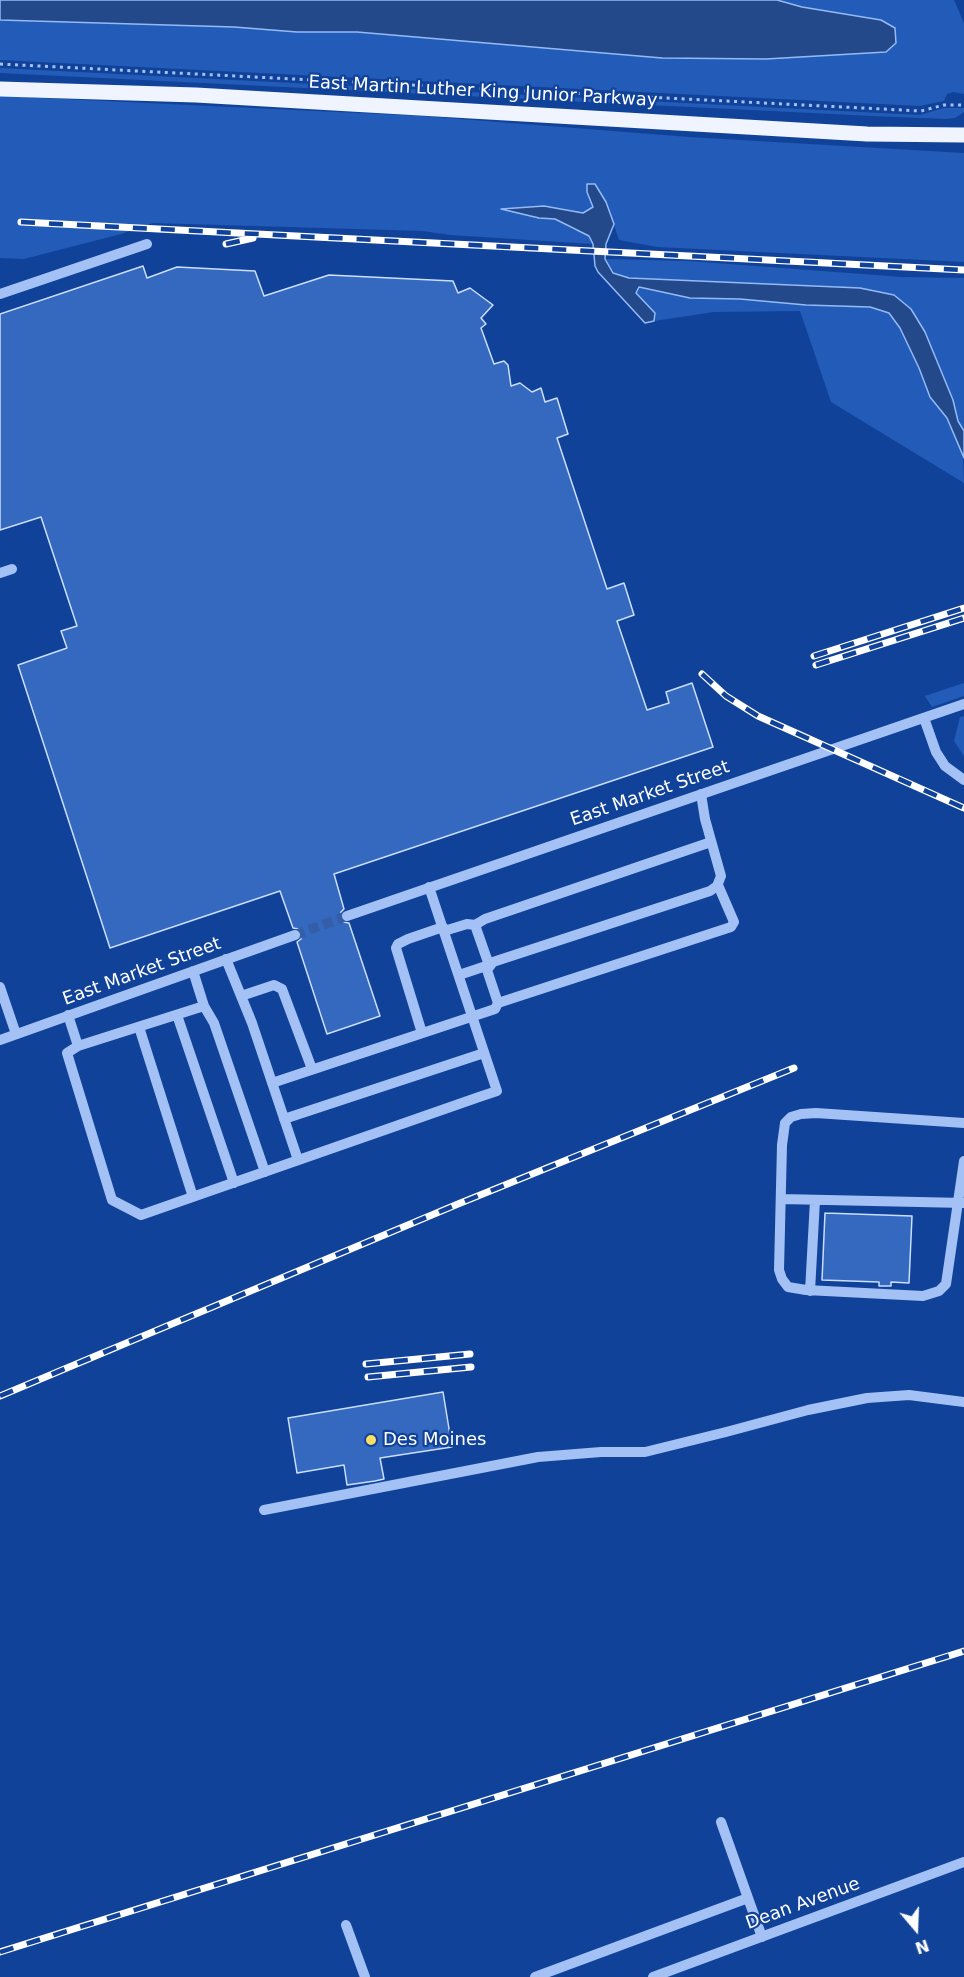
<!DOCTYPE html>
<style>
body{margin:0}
#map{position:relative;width:964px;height:1977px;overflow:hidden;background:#114299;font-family:"DejaVu Sans",sans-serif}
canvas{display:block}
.north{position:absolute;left:886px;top:1899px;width:60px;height:60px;-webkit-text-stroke:4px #114299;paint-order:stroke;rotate:161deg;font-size:16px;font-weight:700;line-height:24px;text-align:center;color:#fff}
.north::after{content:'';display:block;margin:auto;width:21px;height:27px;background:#fff;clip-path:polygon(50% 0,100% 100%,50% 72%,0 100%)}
</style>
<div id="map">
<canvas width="964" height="1977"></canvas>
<div class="north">N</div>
</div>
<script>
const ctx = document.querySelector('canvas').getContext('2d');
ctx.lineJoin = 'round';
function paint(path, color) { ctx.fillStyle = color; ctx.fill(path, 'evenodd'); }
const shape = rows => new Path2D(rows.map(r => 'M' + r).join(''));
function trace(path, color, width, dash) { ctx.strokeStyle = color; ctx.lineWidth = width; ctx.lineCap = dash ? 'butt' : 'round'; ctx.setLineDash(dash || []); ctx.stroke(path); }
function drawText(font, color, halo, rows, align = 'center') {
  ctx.font = font + ' "DejaVu Sans",sans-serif'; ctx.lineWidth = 4.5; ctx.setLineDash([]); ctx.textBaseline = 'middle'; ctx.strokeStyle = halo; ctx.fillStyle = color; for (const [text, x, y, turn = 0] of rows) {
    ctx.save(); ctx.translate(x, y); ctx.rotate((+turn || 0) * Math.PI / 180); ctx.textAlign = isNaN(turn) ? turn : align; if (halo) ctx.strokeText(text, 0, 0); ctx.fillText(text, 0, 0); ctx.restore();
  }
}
paint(shape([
 [777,0,954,0,964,23,964,94,953,92,947,94,944,101,920,106,0,60,0,20,234,27,297,32,357,32,662,58,766,59,802,7],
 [0,68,920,115,944,108,964,108,964,112,955,118,946,119,872,116,0,73],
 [0,96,422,116,689,137,964,153,964,262,657,247,619,240,606,202,595,185,588,184,587,192,593,207,583,213,564,209,539,218,555,219,574,230,580,231,589,236,593,244,450,235,423,231,153,223,121,234,24,259,0,258],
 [605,259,689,261,902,277,964,278,964,431,958,421,953,400,925,332,911,309,894,295,822,286,629,278,613,273],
 [639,287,690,298,740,299,806,305,870,307,889,313,900,328,919,368,930,397,947,418,963,453,964,483,831,402,800,311,714,312,654,321,655,313,636,293],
 [964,683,964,696,932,707,925,696],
 [964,716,964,756,954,741,960,717]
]), '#235bb8');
const water = shape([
 [0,0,777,0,802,7,881,20,895,28,896,43,886,52,766,59,662,58,357,32,297,32,234,27,0,20,0,0],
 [587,184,595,184,606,202,614,224,606,244,605,259,613,273,629,278,860,288,894,295,911,309,925,332,953,400,958,421,964,431,964,458,947,418,930,397,919,368,900,328,889,313,870,307,806,305,740,299,690,298,639,287,636,293,655,313,654,321,645,323,598,272,595,266,593,244,589,236,555,219,539,218,501,209,544,206,583,213,593,207,587,192,587,184]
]);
paint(water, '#24498a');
trace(water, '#94bbf7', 1.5);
const building = shape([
 [143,266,147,278,177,267,255,271,264,296,329,275,453,281,458,293,470,288,493,305,481,318,486,324,481,328,494,364,504,361,508,365,511,386,520,383,532,392,541,388,545,402,557,398,568,434,557,438,607,589,624,583,634,615,617,621,647,710,669,703,666,692,692,683,713,747,334,874,344,909,341,912,340,918,343,922,349,923,380,1016,327,1034,297,942,301,939,302,933,299,929,293,928,280,891,110,948,18,665,67,648,61,631,77,626,41,517,0,530,0,314,143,266],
 [825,1213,912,1216,909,1283,891,1282,891,1286,879,1286,879,1282,822,1280,825,1213],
 [443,1392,452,1447,380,1458,384,1479,375,1481,347,1485,344,1465,297,1473,288,1418,443,1392]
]);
paint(building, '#3469bf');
trace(building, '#cbdefe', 1.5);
trace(shape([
 [295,935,347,916]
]), '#355ea8', 10, [10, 5]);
trace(shape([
 [0,64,921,111,944,105,964,105]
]), '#a3c1f4', 3, [3, 4.5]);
trace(shape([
 [0,294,147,244],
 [0,573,12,569],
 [924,718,936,752,945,766,964,780],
 [347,916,964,704],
 [475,925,485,919,711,842],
 [444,931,467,924,475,925,489,965,459,975],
 [226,959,252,1023,298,1160],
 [193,971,204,1006,214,1023,265,1172],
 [0,987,16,1034],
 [241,996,274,985,282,989,312,1069],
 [498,1003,731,927,734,922,718,885],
 [68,1015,78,1046,67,1053,112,1200,141,1215,479,1097,497,1091,429,887],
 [177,1015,234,1183],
 [139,1027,193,1197],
 [422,1033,396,948,398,944,408,939,443,927],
 [0,1040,295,935],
 [78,1046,204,1006],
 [272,1083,495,1009,498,1003,487,970,493,962,710,891,717,886,721,876,705,819,701,794],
 [284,1119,484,1053],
 [964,1123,816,1113,801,1114,791,1117,785,1123,782,1145,779,1270,782,1279,788,1287,806,1290,923,1296,939,1291,946,1284,964,1161],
 [781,1199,964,1203],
 [810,1291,815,1200],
 [264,1510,538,1457,601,1452,645,1452,726,1432,808,1410,867,1398,909,1395,964,1402],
 [721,1822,748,1898],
 [346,1925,365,1977],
 [535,1977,748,1898,762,1937],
 [653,1977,964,1862]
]), '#a3c1f4', 10);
trace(shape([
 [0,89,196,95,867,134,964,135]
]), '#f0f4ff', 15);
const rail = shape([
 [21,222,964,270],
 [226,244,253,238],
 [814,656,964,608],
 [816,665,964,618],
 [702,674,726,696,758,716,964,808],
 [366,1364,470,1354],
 [368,1377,471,1367],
 [0,1396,458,1204,794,1068],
 [0,1952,964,1651]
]);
trace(rail, '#fff', 7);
trace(rail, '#114299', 4.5, [14]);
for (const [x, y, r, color] of [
 [371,1440,6,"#ffde66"]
]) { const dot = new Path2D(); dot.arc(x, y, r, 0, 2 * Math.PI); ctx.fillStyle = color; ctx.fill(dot); trace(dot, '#114299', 2); }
drawText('18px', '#fff', '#114299', [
 ["East Martin Luther King Junior Parkway",483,92,3],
 ["East Market Street",650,794,-19],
 ["East Market Street",142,972,-20],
 ["Dean Avenue",803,1904,-20]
]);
drawText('18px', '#fff', '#114299', [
 ["Des Moines",383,1440]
], 'left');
</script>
